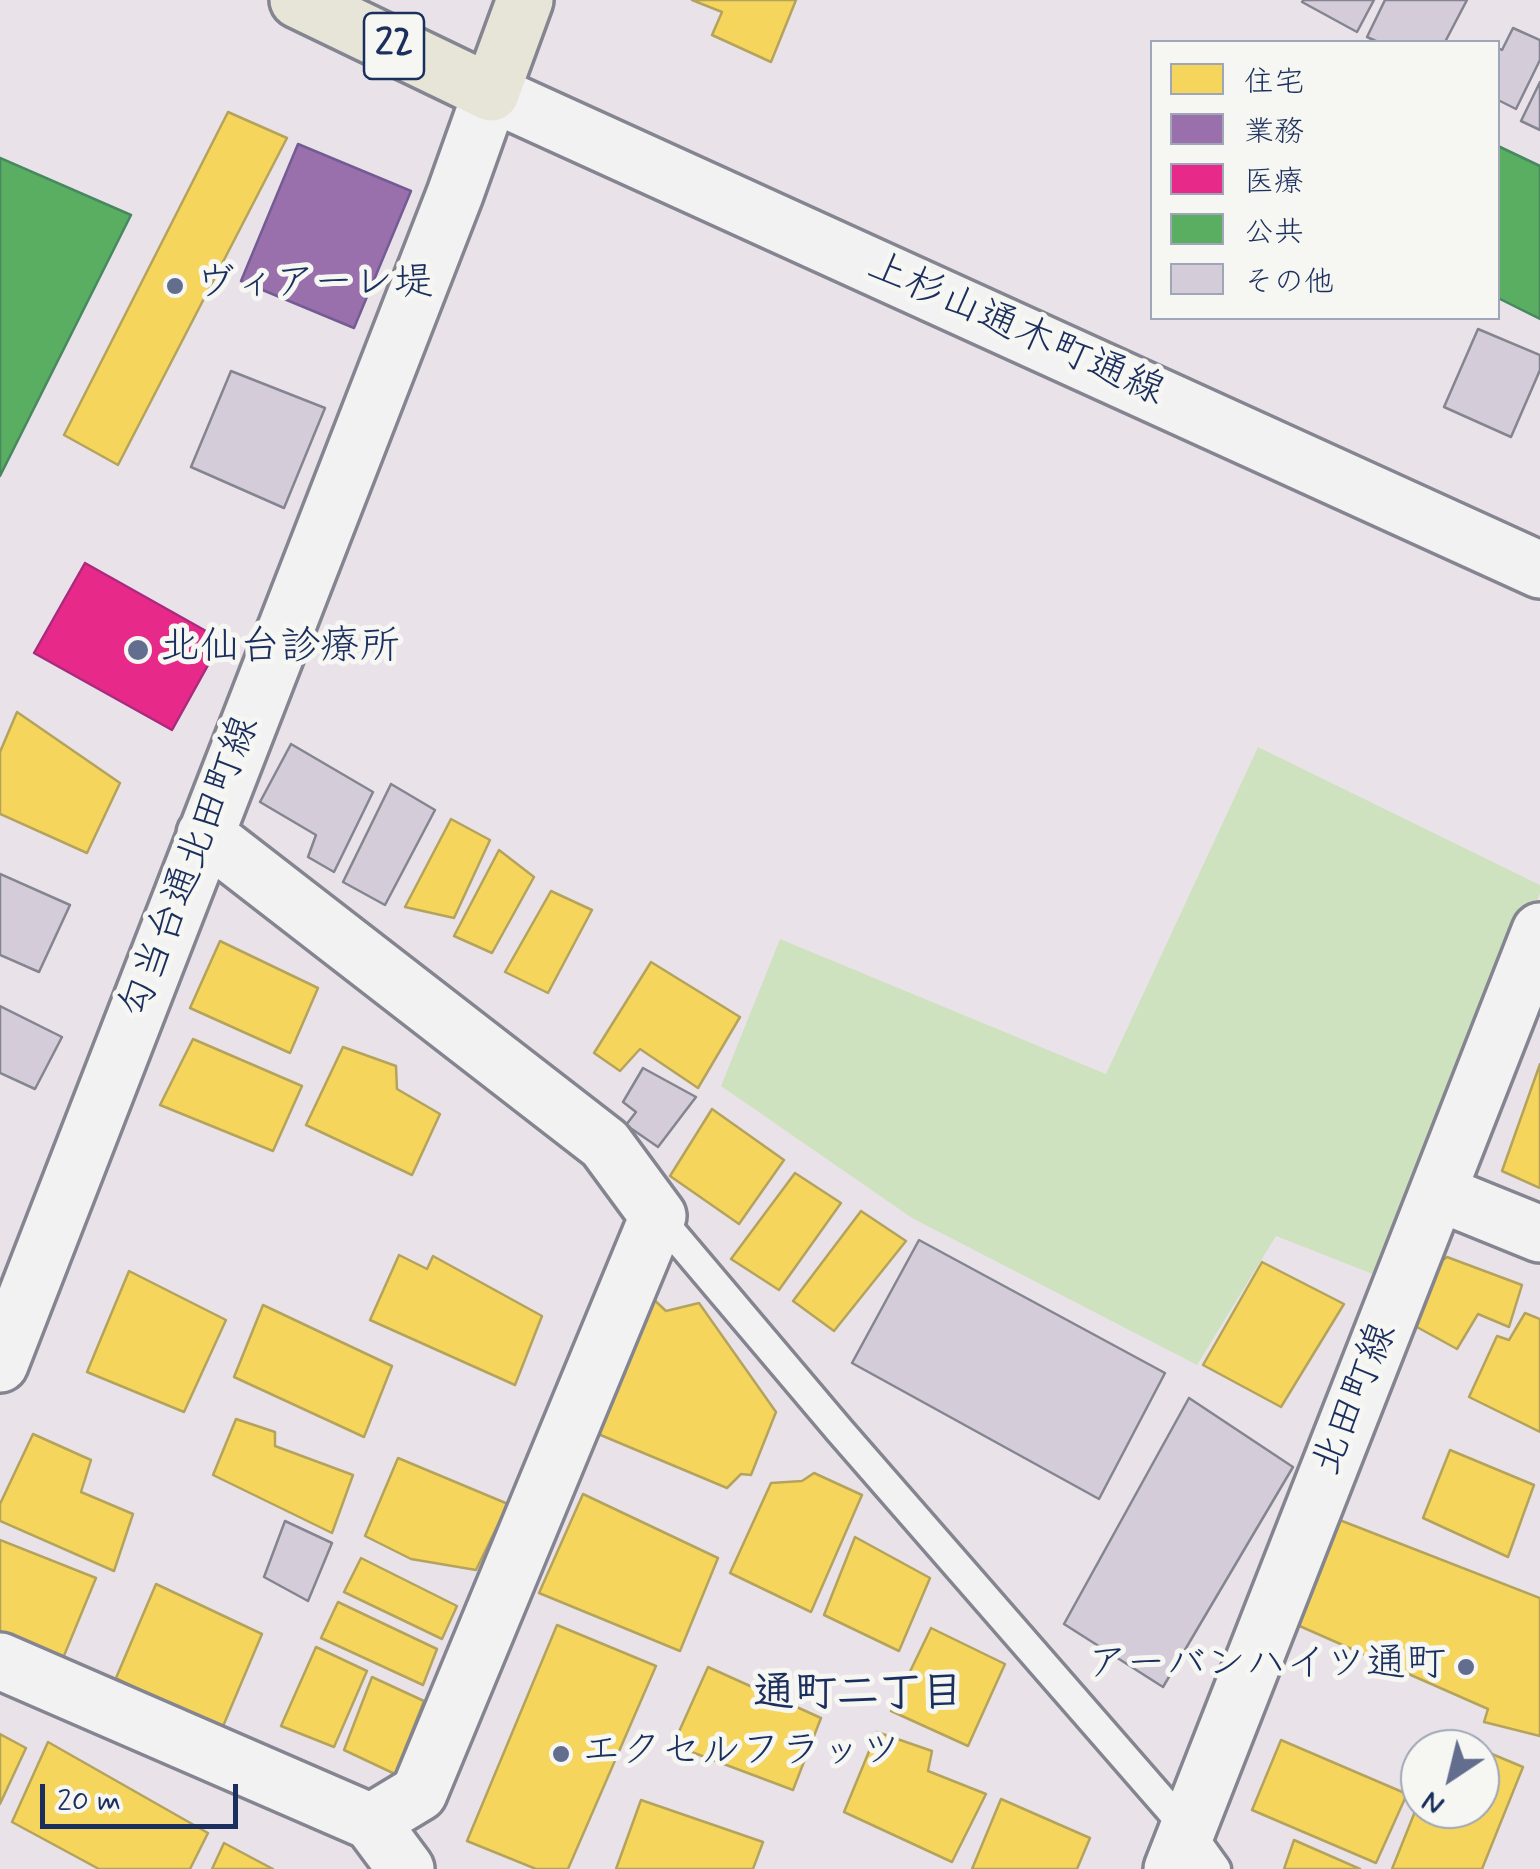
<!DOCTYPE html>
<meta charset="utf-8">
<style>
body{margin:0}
#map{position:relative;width:1540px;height:1869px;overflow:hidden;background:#e9e3e9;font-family:Mynerve,"Klee One",sans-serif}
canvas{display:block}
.legend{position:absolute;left:1150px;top:40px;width:350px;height:280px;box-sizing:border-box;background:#f6f6f2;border:2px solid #9ea6b7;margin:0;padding:12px 18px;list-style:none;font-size:30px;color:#1b2f5e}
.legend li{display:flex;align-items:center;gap:20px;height:50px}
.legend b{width:50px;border:2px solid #9ea6b7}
.north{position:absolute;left:1400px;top:1729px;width:100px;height:100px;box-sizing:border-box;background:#f6f6f2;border:2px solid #9ea6b7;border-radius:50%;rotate:215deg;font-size:28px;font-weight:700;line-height:40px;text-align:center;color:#1b2f5e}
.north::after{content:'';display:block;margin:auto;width:35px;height:45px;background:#636e8f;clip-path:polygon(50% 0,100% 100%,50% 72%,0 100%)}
.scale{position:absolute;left:40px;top:1784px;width:198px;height:45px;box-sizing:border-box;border:5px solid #1b2f5e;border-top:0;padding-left:12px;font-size:30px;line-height:35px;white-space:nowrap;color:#1b2f5e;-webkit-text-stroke:8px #f6f6f2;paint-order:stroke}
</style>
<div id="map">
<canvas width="1540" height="1869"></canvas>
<ul class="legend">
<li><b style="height:28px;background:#f6d55c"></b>住宅</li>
<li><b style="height:28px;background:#9970ab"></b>業務</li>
<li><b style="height:28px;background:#e7298a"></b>医療</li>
<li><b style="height:28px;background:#5aae61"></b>公共</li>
<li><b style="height:28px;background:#d4ccd8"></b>その他</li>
</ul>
<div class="north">N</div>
<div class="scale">20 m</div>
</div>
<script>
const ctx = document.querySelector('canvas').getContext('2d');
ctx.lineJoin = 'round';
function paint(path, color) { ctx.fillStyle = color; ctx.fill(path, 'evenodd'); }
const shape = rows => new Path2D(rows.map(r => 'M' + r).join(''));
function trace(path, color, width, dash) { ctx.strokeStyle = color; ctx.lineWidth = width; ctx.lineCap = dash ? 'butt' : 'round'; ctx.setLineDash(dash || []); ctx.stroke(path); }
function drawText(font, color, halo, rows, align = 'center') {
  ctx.font = font + ' Mynerve,"Klee One",sans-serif'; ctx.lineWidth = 10; ctx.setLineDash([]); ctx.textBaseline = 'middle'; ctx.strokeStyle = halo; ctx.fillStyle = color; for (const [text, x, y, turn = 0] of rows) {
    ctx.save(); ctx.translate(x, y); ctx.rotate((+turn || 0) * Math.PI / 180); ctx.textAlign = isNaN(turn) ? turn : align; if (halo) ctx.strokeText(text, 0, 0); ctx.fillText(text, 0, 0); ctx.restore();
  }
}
paint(shape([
 [1258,747,1540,885,1540,893,1393,1282,1276,1236,1197,1365,912,1218,721,1086,780,939,1106,1074]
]), '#cfe2bf');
const homes = shape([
 [692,0,796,0,771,62,712,35,722,12,692,0],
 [228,112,287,138,118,465,64,435,228,112],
 [17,712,120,783,87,853,0,814,0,752,17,712],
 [451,819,490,840,454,918,405,907,451,819],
 [499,850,534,877,492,953,454,936,499,850],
 [551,891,592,910,548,993,505,972,551,891],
 [220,941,318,988,290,1053,190,1008,220,941],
 [651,962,740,1017,698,1088,640,1049,620,1071,594,1053,651,962],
 [193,1039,302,1086,273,1151,160,1105,193,1039],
 [343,1047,396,1066,397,1089,440,1114,412,1175,306,1125,343,1047],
 [1540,1064,1540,1188,1502,1171,1540,1064],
 [712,1109,784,1160,739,1224,670,1176,712,1109],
 [795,1173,841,1203,779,1290,731,1259,795,1173],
 [861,1211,906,1241,834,1331,793,1301,861,1211],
 [399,1255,427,1269,433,1256,542,1316,515,1385,370,1320,399,1255],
 [1447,1257,1522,1285,1509,1327,1478,1314,1457,1349,1415,1326,1437,1264,1447,1257],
 [1262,1262,1344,1304,1281,1407,1203,1365,1262,1262],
 [129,1271,226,1320,184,1412,87,1372,129,1271],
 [649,1295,666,1311,699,1303,776,1412,751,1475,741,1474,727,1488,591,1431,649,1295],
 [263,1305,392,1366,364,1437,234,1377,263,1305],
 [1525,1313,1540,1319,1540,1432,1469,1397,1497,1336,1509,1340,1525,1313],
 [236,1419,275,1432,275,1446,353,1475,332,1533,213,1475,236,1419],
 [33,1434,91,1460,81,1492,133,1514,114,1571,0,1521,0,1504,33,1434],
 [1450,1450,1534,1485,1508,1557,1423,1518,1450,1450],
 [398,1458,508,1504,476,1570,411,1559,365,1536,398,1458],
 [814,1473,862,1495,811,1612,730,1573,771,1483,802,1481,814,1473],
 [583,1494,718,1558,680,1651,539,1593,583,1494],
 [1337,1519,1540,1598,1540,1736,1484,1722,1488,1709,1295,1624,1337,1519],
 [855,1537,930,1578,899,1651,824,1615,855,1537],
 [0,1540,96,1578,61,1663,0,1637,0,1540],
 [361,1558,457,1606,442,1639,344,1592,361,1558],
 [156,1584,262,1634,221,1731,116,1678,156,1584],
 [338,1602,437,1649,423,1685,321,1638,338,1602],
 [557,1625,656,1666,568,1869,536,1869,467,1841,557,1625],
 [931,1628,1005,1664,968,1746,891,1711,931,1628],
 [316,1647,367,1671,334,1747,281,1726,316,1647],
 [708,1667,821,1718,793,1790,673,1745,708,1667],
 [372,1677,424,1701,395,1774,344,1750,372,1677],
 [877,1732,932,1751,928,1771,986,1794,952,1862,844,1812,877,1732],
 [0,1734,26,1748,0,1804,0,1734],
 [1446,1735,1480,1749,1440,1749,1446,1735],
 [1281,1740,1407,1794,1376,1863,1252,1810,1281,1740],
 [48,1742,208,1833,190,1869,99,1869,12,1822,48,1742],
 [1480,1749,1523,1767,1482,1869,1392,1869,1420,1799,1420,1809,1480,1809,1480,1749],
 [1001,1799,1090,1838,1077,1869,972,1869,1001,1799],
 [641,1800,763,1842,753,1869,616,1869,641,1800],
 [1294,1840,1360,1869,1284,1869,1294,1840],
 [224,1843,273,1869,212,1869,224,1843]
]);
paint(homes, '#f6d55c');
trace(homes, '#b4a35d', 2.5);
const offices = shape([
 [298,144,411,191,354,328,241,281,298,144]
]);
paint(offices, '#9970ab');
trace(offices, '#735c94', 2.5);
const health = shape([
 [85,563,222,640,172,730,34,653,85,563]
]);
paint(health, '#e7298a');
trace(health, '#aa2b7d', 2.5);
const public = shape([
 [1498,146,1540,166,1540,319,1498,298,1498,146],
 [0,158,131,215,0,476,0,158]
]);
paint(public, '#5aae61');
trace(public, '#478860', 2.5);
const building = shape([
 [1304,0,1374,0,1357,32,1302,2,1304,0],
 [1385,0,1467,0,1445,42,1378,42,1367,37,1385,0],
 [1513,28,1540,40,1540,60,1516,109,1498,100,1498,48,1502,50,1513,28],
 [1540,82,1540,130,1521,121,1540,82],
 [1478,329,1540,355,1540,370,1511,437,1444,407,1478,329],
 [231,371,325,408,284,508,191,467,231,371],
 [291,744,373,792,334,872,308,857,316,835,260,802,291,744],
 [391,784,435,810,385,905,343,882,391,784],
 [0,874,70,905,39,972,0,955,0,874],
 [0,1006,62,1037,35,1089,0,1073,0,1006],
 [643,1068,696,1097,658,1147,626,1125,636,1112,623,1102,643,1068],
 [919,1240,1165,1373,1099,1499,852,1363,919,1240],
 [1189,1398,1293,1467,1163,1687,1064,1624,1189,1398],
 [285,1521,332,1543,308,1601,264,1577,285,1521]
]);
paint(building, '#d4ccd8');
trace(building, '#848590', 2.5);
const service = shape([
 [658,1216,840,1431,1188,1830,1216,1869]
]);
const minor = shape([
 [205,834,605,1144,658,1216,419,1793,371,1822],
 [1439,1193,1540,1234],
 [0,1364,455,194,491,93],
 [0,1661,371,1822,406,1869],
 [1172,1869,1540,931]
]);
const tertiary = shape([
 [491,93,1540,570]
]);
const primary = shape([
 [298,0,491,93,525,0]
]);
trace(service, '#848590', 35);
trace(minor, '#848590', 62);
trace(tertiary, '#848590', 62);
trace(primary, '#848590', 62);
trace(service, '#f3f2f2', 28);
trace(minor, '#f3f2f2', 55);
trace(tertiary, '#f3f2f2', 55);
trace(primary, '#e7e4d8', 55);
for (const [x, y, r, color] of [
 [175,286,10,"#636e8f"],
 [138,650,12,"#636e8f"],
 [1466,1667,10,"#636e8f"],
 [561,1754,10,"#636e8f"]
]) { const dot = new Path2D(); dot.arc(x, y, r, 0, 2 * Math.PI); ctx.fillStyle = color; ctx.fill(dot); trace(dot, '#f6f6f2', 4); }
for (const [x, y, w] of [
 [394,46,60]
]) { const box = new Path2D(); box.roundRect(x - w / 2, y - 33, w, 66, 8); ctx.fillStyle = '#f6f6f2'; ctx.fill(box); trace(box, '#1b2f5e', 2.5); }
drawText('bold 38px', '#1b2f5e', null, [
 ["22",394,46]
]);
drawText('40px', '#1b2f5e', '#f6f6f2', [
 ["ヴィアーレ堤",195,286],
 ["北仙台診療所",160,650],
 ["アーバンハイツ通町",1446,1667,"right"],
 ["エクセルフラッツ",581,1754]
], 'left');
drawText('40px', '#1b2f5e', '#f6f6f2', [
 ["上杉山通木町通線",1015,331,24],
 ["勾当台通北田町線",192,868,-69],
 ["北田町線",1357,1400,-68]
]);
drawText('bold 42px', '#1b2f5e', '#f6f6f2', [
 ["通町二丁目",858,1696]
]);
</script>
